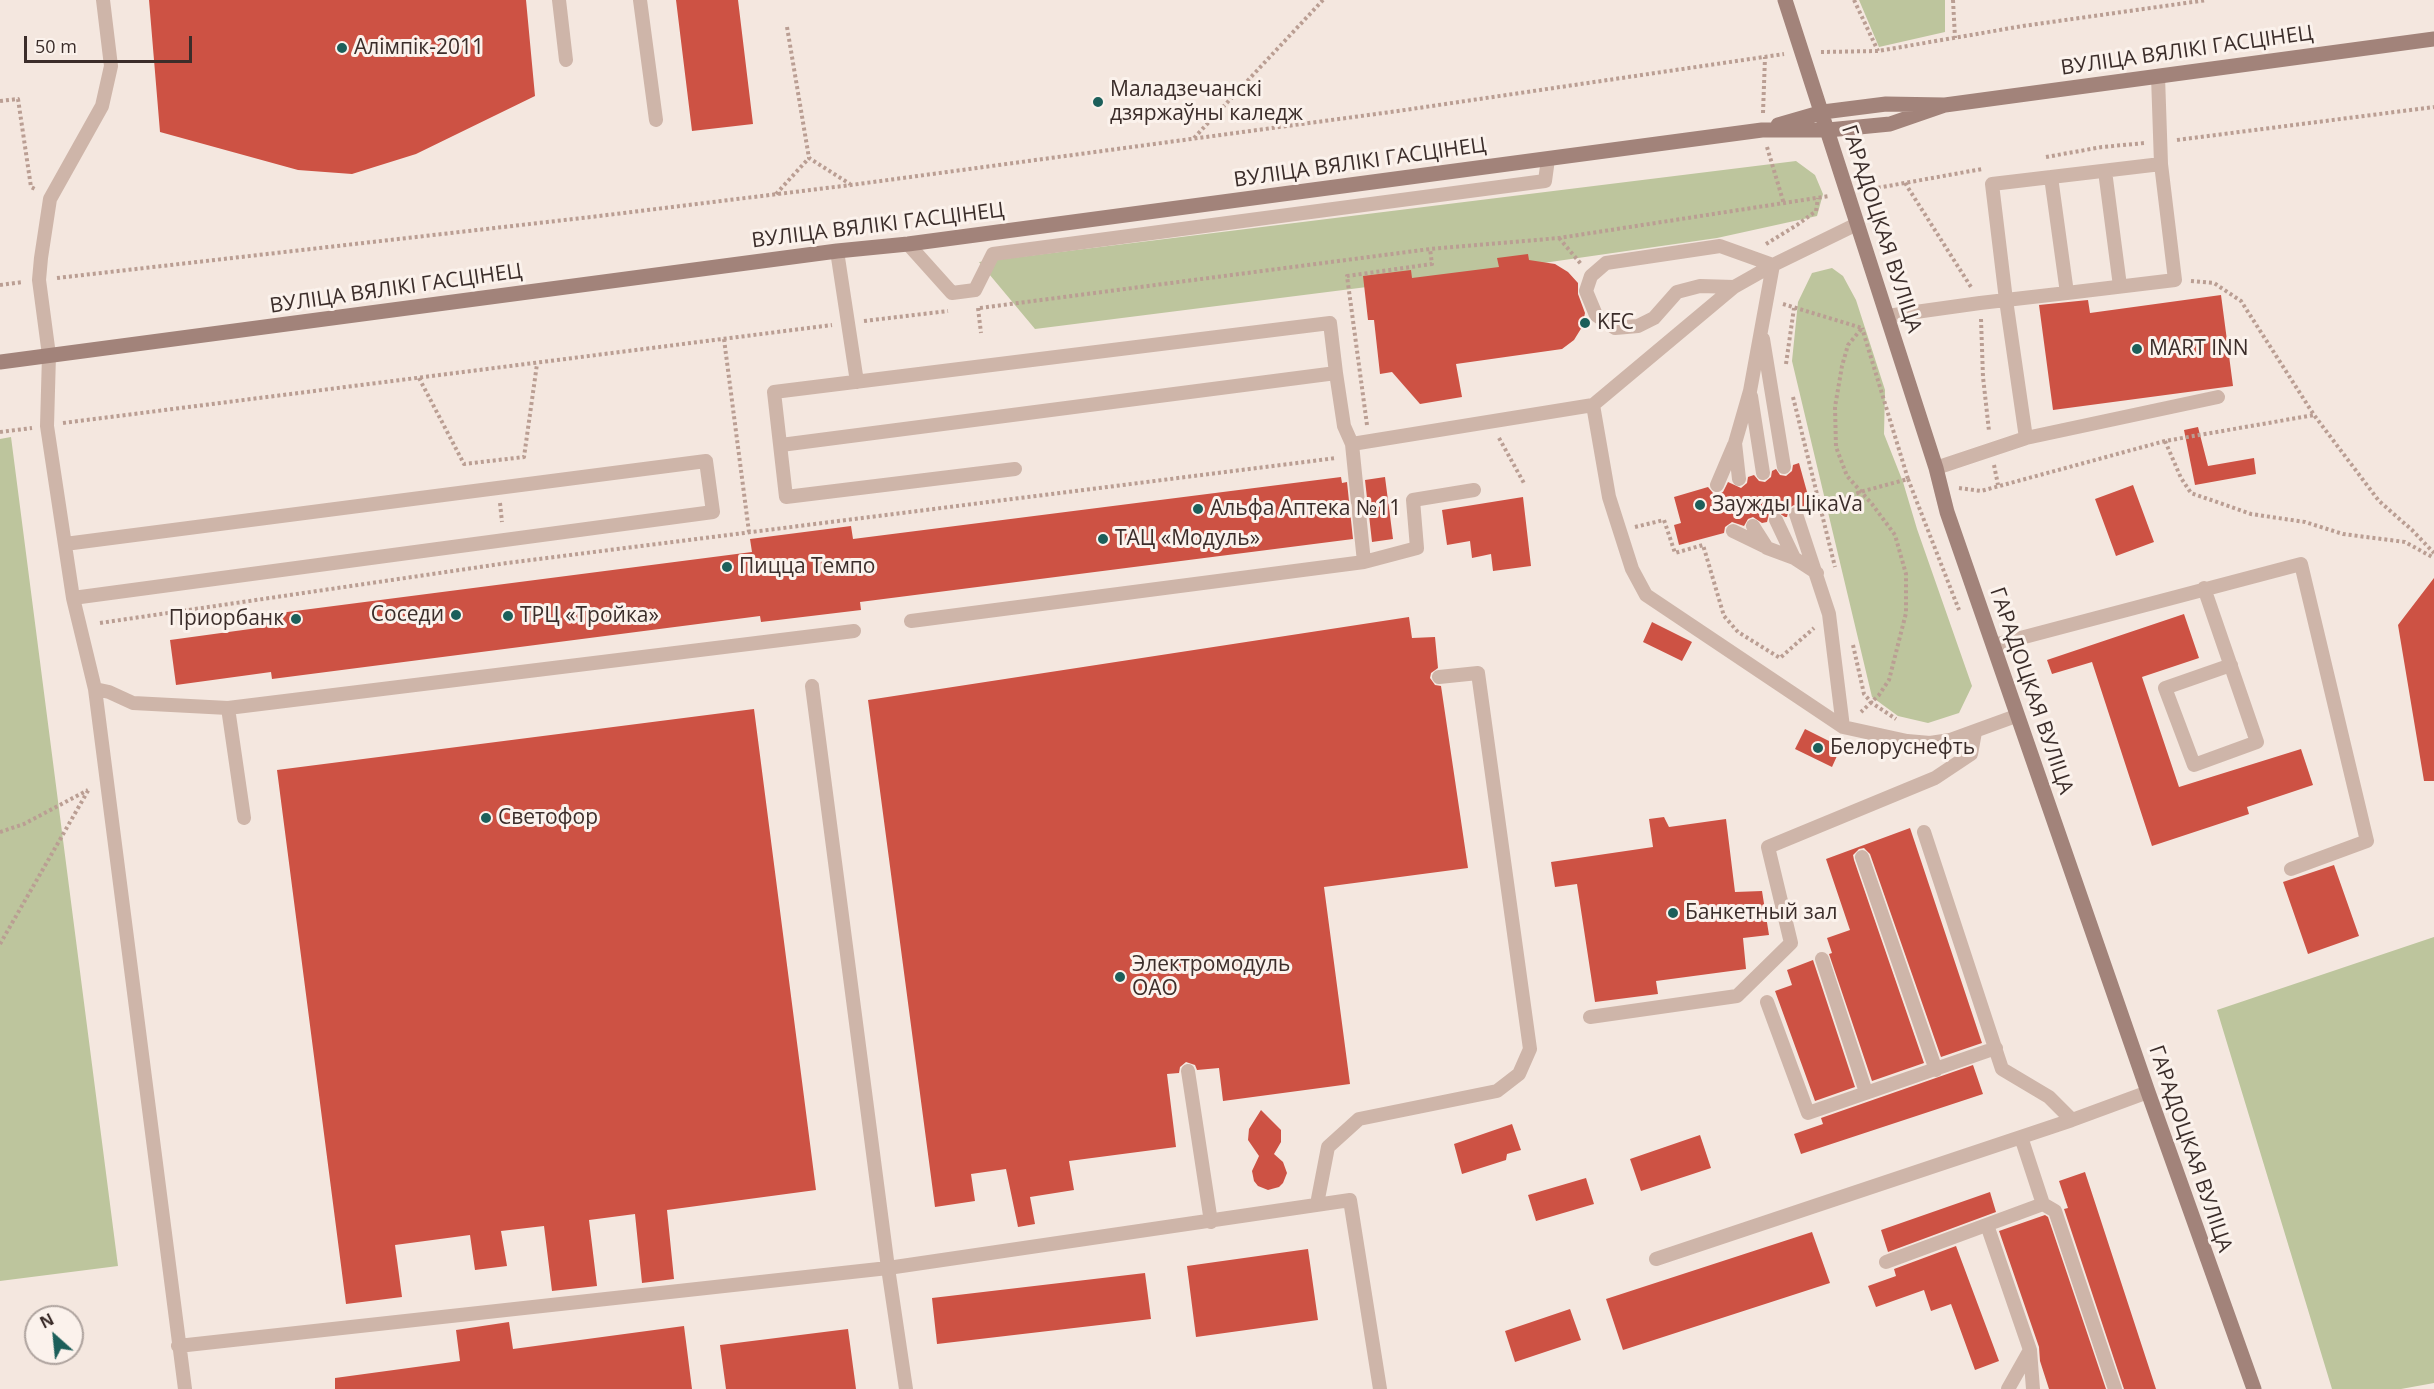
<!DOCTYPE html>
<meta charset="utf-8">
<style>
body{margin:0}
#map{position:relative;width:2434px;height:1389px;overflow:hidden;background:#f4e7df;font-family:"Open Sans",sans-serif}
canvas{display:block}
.north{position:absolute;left:24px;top:1305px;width:60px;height:60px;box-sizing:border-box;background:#fbf2ec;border:2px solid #aea39e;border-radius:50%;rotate:333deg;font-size:16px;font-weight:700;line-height:24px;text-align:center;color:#3b2d2a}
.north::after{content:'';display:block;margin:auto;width:21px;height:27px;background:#1c5f5a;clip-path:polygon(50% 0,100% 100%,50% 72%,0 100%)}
.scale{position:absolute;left:24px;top:36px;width:168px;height:27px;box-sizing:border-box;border:3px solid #3b2d2a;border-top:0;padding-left:8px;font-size:18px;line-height:21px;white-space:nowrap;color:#3b2d2a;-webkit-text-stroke:4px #fbf2ec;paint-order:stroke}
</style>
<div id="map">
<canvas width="2434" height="1389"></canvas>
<div class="north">N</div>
<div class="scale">50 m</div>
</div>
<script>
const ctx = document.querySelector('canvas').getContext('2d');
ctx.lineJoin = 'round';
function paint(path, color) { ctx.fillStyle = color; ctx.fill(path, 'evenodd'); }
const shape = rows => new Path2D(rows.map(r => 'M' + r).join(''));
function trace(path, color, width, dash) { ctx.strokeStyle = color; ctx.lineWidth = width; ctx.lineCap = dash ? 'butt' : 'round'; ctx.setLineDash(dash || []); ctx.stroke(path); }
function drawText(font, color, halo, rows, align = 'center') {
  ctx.font = font + ' "Open Sans",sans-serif'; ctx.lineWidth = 6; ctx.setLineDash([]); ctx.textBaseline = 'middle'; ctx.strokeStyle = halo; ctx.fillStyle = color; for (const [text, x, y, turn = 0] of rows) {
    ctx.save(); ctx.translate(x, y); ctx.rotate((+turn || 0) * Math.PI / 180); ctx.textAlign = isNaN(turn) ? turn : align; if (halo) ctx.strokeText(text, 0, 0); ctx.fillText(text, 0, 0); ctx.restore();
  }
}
paint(shape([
 [1859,0,1945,0,1945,32,1879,47],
 [1796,161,1815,175,1823,194,1817,216,1717,238,1446,277,1035,329,979,262],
 [1832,268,1843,276,1856,300,1885,390,1884,434,1903,482,1917,529,1972,686,1959,713,1928,723,1898,716,1872,697,1792,361,1798,302,1812,273],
 [11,437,118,1266,0,1281,0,439],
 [2434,937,2434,1383,2401,1389,2332,1389,2217,1010]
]), '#bdc59d');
paint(shape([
 [149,0,526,0,535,96,416,154,352,174,298,170,160,132],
 [676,0,738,0,753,124,692,131],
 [1528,254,1529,260,1555,264,1568,272,1578,283,1578,294,1585,313,1582,327,1574,340,1562,349,1456,364,1462,397,1420,404,1392,372,1380,374,1374,320,1368,320,1363,276,1411,270,1412,278,1499,267,1497,258],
 [2221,295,2233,386,2053,410,2039,305,2088,300,2090,313],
 [2198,427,2208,466,2254,458,2256,474,2195,485,2184,430],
 [1799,463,1812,510,1805,512,1802,507,1794,505,1789,508,1787,517,1785,517,1776,511,1769,514,1767,522,1762,523,1753,517,1748,519,1744,526,1732,522,1725,527,1724,533,1679,545,1674,525,1681,523,1674,497,1708,487,1713,493,1719,494,1723,492,1728,482,1741,488,1747,483,1748,477,1754,475,1759,481,1765,482,1771,477,1772,471,1776,469,1780,475,1786,476,1792,471,1793,465],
 [1341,477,1342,483,1347,482,1353,539,860,602,861,610,761,622,760,616,272,679,271,672,176,685,170,640,265,627,264,615,752,552,750,539,851,526,853,539],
 [1385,477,1393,539,1372,542,1365,480],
 [2133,485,2154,542,2116,556,2095,499],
 [1523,497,1531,566,1493,571,1491,554,1472,558,1470,541,1447,545,1442,510],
 [2434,578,2434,781,2424,781,2398,625],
 [2184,614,2199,658,2142,677,2179,787,2301,749,2313,785,2247,807,2249,814,2152,846,2092,662,2052,674,2047,660],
 [1409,617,1412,638,1435,637,1438,668,1431,673,1430,678,1435,685,1441,686,1468,868,1324,887,1350,1084,1223,1101,1219,1068,1197,1070,1195,1065,1186,1062,1180,1067,1179,1073,1167,1074,1176,1147,1069,1161,1074,1190,1030,1197,1035,1224,1018,1227,1006,1169,971,1174,975,1201,935,1207,868,700],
 [1652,622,1692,642,1682,661,1643,642],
 [754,709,816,1190,667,1210,674,1279,642,1283,635,1214,589,1220,597,1286,552,1291,544,1226,501,1231,507,1266,475,1270,470,1235,395,1245,402,1297,346,1304,277,770],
 [1805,729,1841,747,1832,767,1795,749],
 [1664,817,1669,827,1726,819,1735,892,1762,891,1769,935,1743,938,1746,969,1656,981,1658,994,1595,1002,1577,884,1555,887,1551,862,1653,847,1649,819],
 [1910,828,1982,1043,1941,1057,1870,854,1864,848,1859,849,1853,855,1854,860,1924,1063,1872,1081,1829,954,1832,953,1827,938,1850,930,1826,859],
 [2334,865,2359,936,2308,954,2283,882],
 [1813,960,1855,1087,1815,1101,1775,991,1792,985,1787,970],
 [1973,1065,1983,1094,1801,1154,1794,1134,1823,1124,1821,1118],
 [1261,1110,1281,1130,1281,1142,1274,1154,1283,1162,1287,1173,1283,1183,1279,1187,1268,1190,1258,1186,1254,1181,1252,1171,1259,1156,1248,1140,1249,1129],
 [1512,1124,1521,1150,1507,1154,1506,1160,1462,1174,1454,1144],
 [1700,1135,1711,1168,1641,1191,1630,1159],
 [2085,1172,2156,1389,2124,1389,2064,1209,2068,1208,2059,1181],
 [1586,1178,1594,1204,1536,1221,1528,1195],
 [1990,1192,1996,1212,1888,1252,1881,1230],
 [2045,1215,2048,1217,2106,1389,2049,1389,2040,1361,2039,1347,1999,1231],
 [1812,1232,1830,1283,1623,1350,1606,1299],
 [1956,1246,1999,1361,1975,1370,1951,1304,1931,1311,1924,1290,1876,1307,1868,1286,1896,1276,1894,1269],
 [1308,1249,1318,1320,1196,1337,1187,1266],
 [1145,1273,1151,1319,937,1344,932,1298],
 [1570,1309,1581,1340,1515,1362,1505,1331],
 [509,1322,513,1349,684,1326,692,1389,335,1389,335,1378,460,1361,456,1330],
 [848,1329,856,1389,726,1389,720,1345]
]), '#cd5244');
trace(shape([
 [1854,0,1878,51],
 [1953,0,1955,38],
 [787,27,809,158,850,184],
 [1821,52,1878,51,2023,26,2207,0],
 [0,101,18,99,31,187,37,190],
 [1763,113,1765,57],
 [1194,138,1323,0],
 [2177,140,2434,107],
 [1767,147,1784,204],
 [2046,157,2102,147,2145,143],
 [1905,183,1971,287],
 [1866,190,1982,169],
 [776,194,809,158],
 [1559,238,1581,264],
 [1766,244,1797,225,1816,211,1818,198],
 [57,278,591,217,851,185,1398,111,1784,54],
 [2191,281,2214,283,2241,301,2314,415,2379,501,2412,530,2434,553],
 [0,285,23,282],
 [1783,304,1862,328,1848,345,1842,366,1835,407,1836,447,1847,476,1872,504,1895,535,1906,574,1906,613,1889,680,1879,695,1861,712],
 [978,308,981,333],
 [980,308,1430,249,1559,238,1829,196],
 [1981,319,1983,377,1989,431],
 [864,321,948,311],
 [724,339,749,532],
 [1786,364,1794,308],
 [419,378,464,464,524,457,537,364],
 [1793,397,1835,567],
 [63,423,832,325],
 [1367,425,1347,276,1432,264,1430,249],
 [0,432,32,428],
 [1499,438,1525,485],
 [2165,441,2181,478,2191,493,2251,514,2305,522,2343,534,2405,542,2434,558],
 [1994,465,1998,485],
 [1908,479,1959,610],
 [1959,488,1981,491,2165,441,2314,415],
 [500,503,502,522],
 [1812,512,1860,492,1908,479,1862,328],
 [1635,527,1664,520,1675,553,1703,545,1724,616,1738,632,1780,658,1814,628],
 [100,623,507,563,1336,458],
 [1853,645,1864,694,1872,703,1896,719],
 [0,832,24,824,88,790],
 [0,944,89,789]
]), '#ba9e93', 4, [3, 3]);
trace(shape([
 [103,0,111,66,102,106,50,199,41,258,39,280,49,355,47,426,73,598,95,689,185,1389],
 [559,0,566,60],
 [640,0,656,120],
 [2158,76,2161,164],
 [2105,171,2120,286],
 [2051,177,2067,293],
 [908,244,952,293,975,290,993,254,1545,181,1548,159],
 [837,251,857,382],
 [1734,287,1700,286,1677,292,1654,318,1638,326,1615,328,1596,315,1586,291,1591,276,1606,263,1720,246,1773,265,1750,391,1735,443,1739,479],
 [1887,316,1980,303,2006,300,2067,293,2175,280,2161,164,1992,184,2006,300,2026,438],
 [1763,339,1784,467],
 [1751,396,1763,473],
 [1593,405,1609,497,1632,569,1646,595,1843,727,1907,741,1930,743,1950,740,2016,716],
 [1352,444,1364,562,1417,548,1413,500,1474,490],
 [781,445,1336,373,1344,426,1352,444,1593,405,1734,287,1773,265,1857,224],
 [1936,468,2026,438,2218,397],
 [1015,469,786,497,774,392,1330,323,1336,373],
 [1717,485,1734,445],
 [1796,514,1829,614,1843,727],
 [1776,520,1794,558],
 [1753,526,1767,548,1794,558,1817,573],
 [1733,531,1766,547],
 [65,544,706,461,713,512,73,598],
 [2204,588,2257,742,2194,765,2165,688,2231,665],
 [911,621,1364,562],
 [1994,645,2301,564,2367,841,2291,869],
 [812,686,888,1268,1350,1200,1380,1389],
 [95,689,109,692,133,703,228,708,244,818],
 [228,708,854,631],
 [1924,832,2002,1069,2049,1097,2072,1120],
 [1862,857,1936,1070],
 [1822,959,1866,1092],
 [1767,1002,1808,1113,1996,1048],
 [1590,1017,1737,996,1791,943,1768,847,1935,778,1971,754,1975,732],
 [1188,1071,1211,1222],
 [2021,1137,2043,1204,2055,1211,2115,1389],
 [1317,1204,1328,1147,1359,1119,1497,1091,1519,1074,1530,1049,1478,673,1439,677],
 [1987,1225,2030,1350,2033,1389],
 [1656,1259,2072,1120,2148,1092],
 [1886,1262,2043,1204],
 [178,1346,888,1268,906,1389],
 [2008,1389,2030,1350]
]), '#ceb5a9', 14);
trace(shape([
 [1785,0,1936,468,1947,512,2148,1092,2254,1389],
 [1778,125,1823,112,1886,104,1945,105,2434,39],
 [0,362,837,251,908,244,1762,130,1828,130,1890,124,1945,105]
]), '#a2837a', 15);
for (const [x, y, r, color] of [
 [342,48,6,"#1c5f5a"],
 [1098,102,6,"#1c5f5a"],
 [1585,323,6,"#1c5f5a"],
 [2137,349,6,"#1c5f5a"],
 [1700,505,6,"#1c5f5a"],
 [1198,509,6,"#1c5f5a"],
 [1103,539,6,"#1c5f5a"],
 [727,567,6,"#1c5f5a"],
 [456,615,6,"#1c5f5a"],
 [508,616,6,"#1c5f5a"],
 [296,619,6,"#1c5f5a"],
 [1818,748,6,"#1c5f5a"],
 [486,818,6,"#1c5f5a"],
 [1673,913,6,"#1c5f5a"],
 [1120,977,6,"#1c5f5a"]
]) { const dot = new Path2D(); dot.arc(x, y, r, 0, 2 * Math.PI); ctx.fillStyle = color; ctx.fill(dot); trace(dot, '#fbf2ec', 2); }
drawText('21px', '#3b2d2a', '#fbf2ec', [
 ["Алімпік-2011",354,48],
 ["Маладзечанскі",1110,90],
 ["дзяржаўны каледж",1110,114],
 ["KFC",1597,323],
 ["MART INN",2149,349],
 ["Заужды ЦікаVа",1712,505],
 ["Альфа Аптека №11",1210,509],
 ["ТАЦ «Модуль»",1115,539],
 ["Пицца Темпо",739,567],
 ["Соседи",444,615,"right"],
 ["ТРЦ «Тройка»",520,616],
 ["Приорбанк",284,619,"right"],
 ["Белоруснефть",1830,748],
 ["Светофор",498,818],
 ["Банкетный зал",1685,913],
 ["Электромодуль",1132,965],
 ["ОАО",1132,989]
], 'left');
drawText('21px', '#3b2d2a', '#fbf2ec', [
 ["ВУЛІЦА ВЯЛІКІ ГАСЦІНЕЦ",2187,51,-8],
 ["ВУЛІЦА ВЯЛІКІ ГАСЦІНЕЦ",1360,163,-8],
 ["ВУЛІЦА ВЯЛІКІ ГАСЦІНЕЦ",878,226,-7],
 ["ГАРАДОЦКАЯ ВУЛІЦА",1881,229,72],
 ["ВУЛІЦА ВЯЛІКІ ГАСЦІНЕЦ",396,289,-8],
 ["ГАРАДОЦКАЯ ВУЛІЦА",2031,691,71],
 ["ГАРАДОЦКАЯ ВУЛІЦА",2190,1149,71]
]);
</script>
